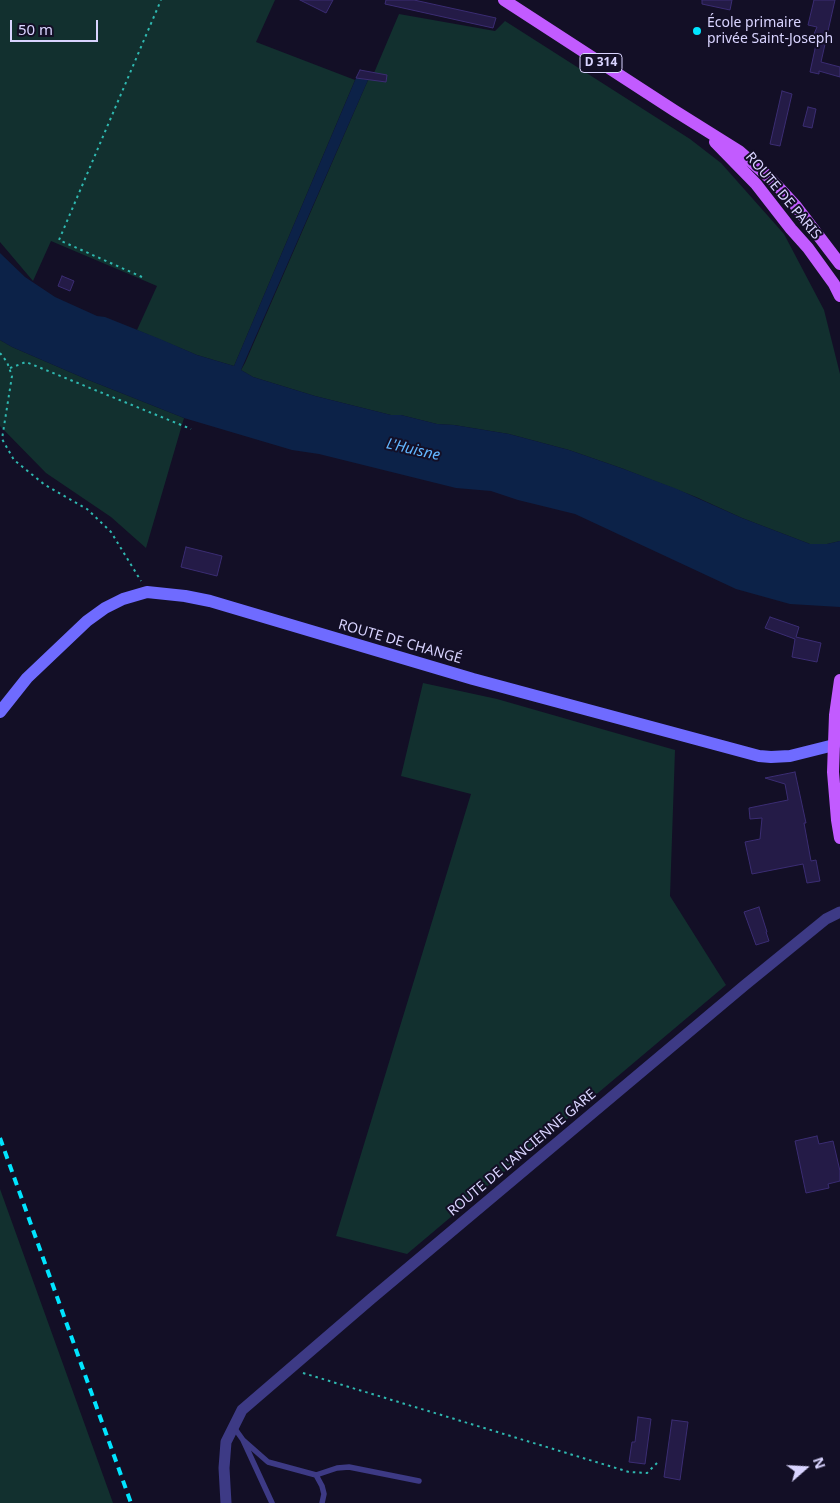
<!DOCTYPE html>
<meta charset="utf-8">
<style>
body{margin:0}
#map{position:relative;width:840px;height:1503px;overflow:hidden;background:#130f26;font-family:"Noto Sans",sans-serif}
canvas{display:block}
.north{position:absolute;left:780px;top:1443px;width:50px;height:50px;-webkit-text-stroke:4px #130f26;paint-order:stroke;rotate:71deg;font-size:14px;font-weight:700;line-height:20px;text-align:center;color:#d9d4ff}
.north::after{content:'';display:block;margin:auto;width:18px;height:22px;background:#d9d4ff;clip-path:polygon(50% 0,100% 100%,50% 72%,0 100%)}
.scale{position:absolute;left:10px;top:20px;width:88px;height:22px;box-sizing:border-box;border:2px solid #d9d4ff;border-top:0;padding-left:6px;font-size:15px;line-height:18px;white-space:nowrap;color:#d9d4ff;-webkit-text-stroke:4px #130f26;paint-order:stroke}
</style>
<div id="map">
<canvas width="840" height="1503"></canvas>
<div class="north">N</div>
<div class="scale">50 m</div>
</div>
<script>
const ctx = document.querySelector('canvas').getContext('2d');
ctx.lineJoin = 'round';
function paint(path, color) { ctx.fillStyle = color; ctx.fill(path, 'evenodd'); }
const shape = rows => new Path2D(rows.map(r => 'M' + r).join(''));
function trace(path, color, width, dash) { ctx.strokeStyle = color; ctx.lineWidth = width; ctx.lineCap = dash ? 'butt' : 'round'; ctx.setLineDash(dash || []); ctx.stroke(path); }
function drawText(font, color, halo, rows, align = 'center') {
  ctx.font = font + ' "Noto Sans",sans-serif'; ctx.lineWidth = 4; ctx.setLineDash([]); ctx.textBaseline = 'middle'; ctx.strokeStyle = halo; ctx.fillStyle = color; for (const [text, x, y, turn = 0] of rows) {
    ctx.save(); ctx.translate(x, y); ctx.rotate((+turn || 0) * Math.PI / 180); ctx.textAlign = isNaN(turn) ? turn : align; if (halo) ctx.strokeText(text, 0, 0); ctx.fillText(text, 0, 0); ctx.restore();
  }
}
paint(shape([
 [0,0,275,0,256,42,355,80,234,366,197,355,137,330,157,286,51,241,33,281,0,242],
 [399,14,495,31,505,21,690,139,721,163,784,234,824,310,840,374,840,541,827,544,810,544,742,518,696,497,621,468,569,450,509,434,454,425,437,424,401,415,391,415,315,396,253,377,241,370,245,363,368,80,371,80],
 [0,340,12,347,86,379,184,418,146,548,111,517,46,473,0,426],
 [423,683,497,699,675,750,670,896,726,985,407,1254,336,1236,471,794,401,776],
 [0,1189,113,1503,0,1503]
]), '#12302f');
paint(shape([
 [356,78,368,80,241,370,253,377,315,396,391,415,401,415,437,424,454,425,509,434,569,450,621,468,677,489,742,518,810,544,827,544,840,541,840,607,790,604,736,589,575,514,518,500,491,491,456,488,319,454,292,450,184,418,86,379,12,347,0,340,0,253,25,277,55,297,97,316,105,317,160,339,197,355,234,366]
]), '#0c2248');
const building = shape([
 [300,0,333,0,326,13,300,0],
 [386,0,414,0,496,18,493,28,385,4,386,0],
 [702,0,732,0,730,10,702,4,702,0],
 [814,0,835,0,821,62,840,67,840,77,819,71,819,74,810,72,818,35,814,34,817,27,808,25,814,0],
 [360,70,387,75,386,82,356,78,360,70],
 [782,91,792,94,780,146,770,144,782,91],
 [808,107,816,109,812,128,803,126,808,107],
 [62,276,74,281,70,291,58,286,62,276],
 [186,547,222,556,217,576,181,567,186,547],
 [770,617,799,627,796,637,821,643,817,662,792,657,795,639,765,628,770,617],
 [795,772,806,823,804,823,811,861,816,860,820,881,807,883,803,864,752,874,745,842,760,839,762,818,750,819,749,808,788,800,785,784,765,778,795,772],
 [759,907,767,932,766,932,769,941,756,945,744,912,759,907],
 [817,1136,819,1144,833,1141,840,1171,840,1181,828,1184,829,1188,806,1193,795,1141,817,1136],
 [638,1417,651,1419,645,1464,629,1462,632,1442,635,1442,638,1417],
 [672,1420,688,1422,680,1480,664,1477,672,1420]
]);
paint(building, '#241b47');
trace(building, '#3b2d73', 1);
trace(shape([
 [142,277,59,240,161,0],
 [0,353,7,362,12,376,2,439,14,460,45,485,87,509,111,532,141,581],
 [10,368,26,362,191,429],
 [303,1373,629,1472,647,1473,657,1463]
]), '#2fb8b0', 2, [2.5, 4]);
trace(shape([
 [233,1426,243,1440,272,1503],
 [243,1440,268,1462,316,1475,337,1468,349,1467,419,1481],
 [316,1475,322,1486,324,1494,322,1503]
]), '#3d3a85', 5.5);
trace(shape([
 [226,1503,224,1468,226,1442,242,1410,371,1299,745,985,826,919,840,912]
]), '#3d3a85', 11);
trace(shape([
 [0,712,27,678,87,621,105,608,123,599,147,592,185,596,210,601,473,679,759,756,771,757,790,756,834,745]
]), '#6f6bff', 12);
trace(shape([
 [504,0,675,111,739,151,772,180,795,205,840,264],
 [715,142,756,184,791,229,808,248,834,284,840,296],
 [840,680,835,715,833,772,837,820,840,838]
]), '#c25bff', 12);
trace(shape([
 [0,1138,131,1503]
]), '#00e5ff', 4, [8, 6]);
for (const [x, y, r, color] of [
 [697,31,5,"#00e5ff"]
]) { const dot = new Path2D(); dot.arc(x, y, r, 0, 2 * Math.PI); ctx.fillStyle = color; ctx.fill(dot); trace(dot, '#130f26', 2); }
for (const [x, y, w] of [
 [601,63,42]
]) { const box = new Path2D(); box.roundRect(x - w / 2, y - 9.5, w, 19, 4); ctx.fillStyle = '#130f26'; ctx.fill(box); trace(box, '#d9d4ff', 1); }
drawText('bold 12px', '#d9d4ff', null, [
 ["D 314",601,63]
]);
drawText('14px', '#d9d4ff', '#130f26', [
 ["École primaire",707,23],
 ["privée Saint-Joseph",707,39]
], 'left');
drawText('14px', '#d9d4ff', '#130f26', [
 ["ROUTE DE PARIS",783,196,50],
 ["ROUTE DE CHANGÉ",400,642,16],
 ["ROUTE DE L'ANCIENNE GARE",522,1153,-40]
]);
drawText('italic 15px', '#62b6ff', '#130f26', [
 ["L'Huisne",413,450,13]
]);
</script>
